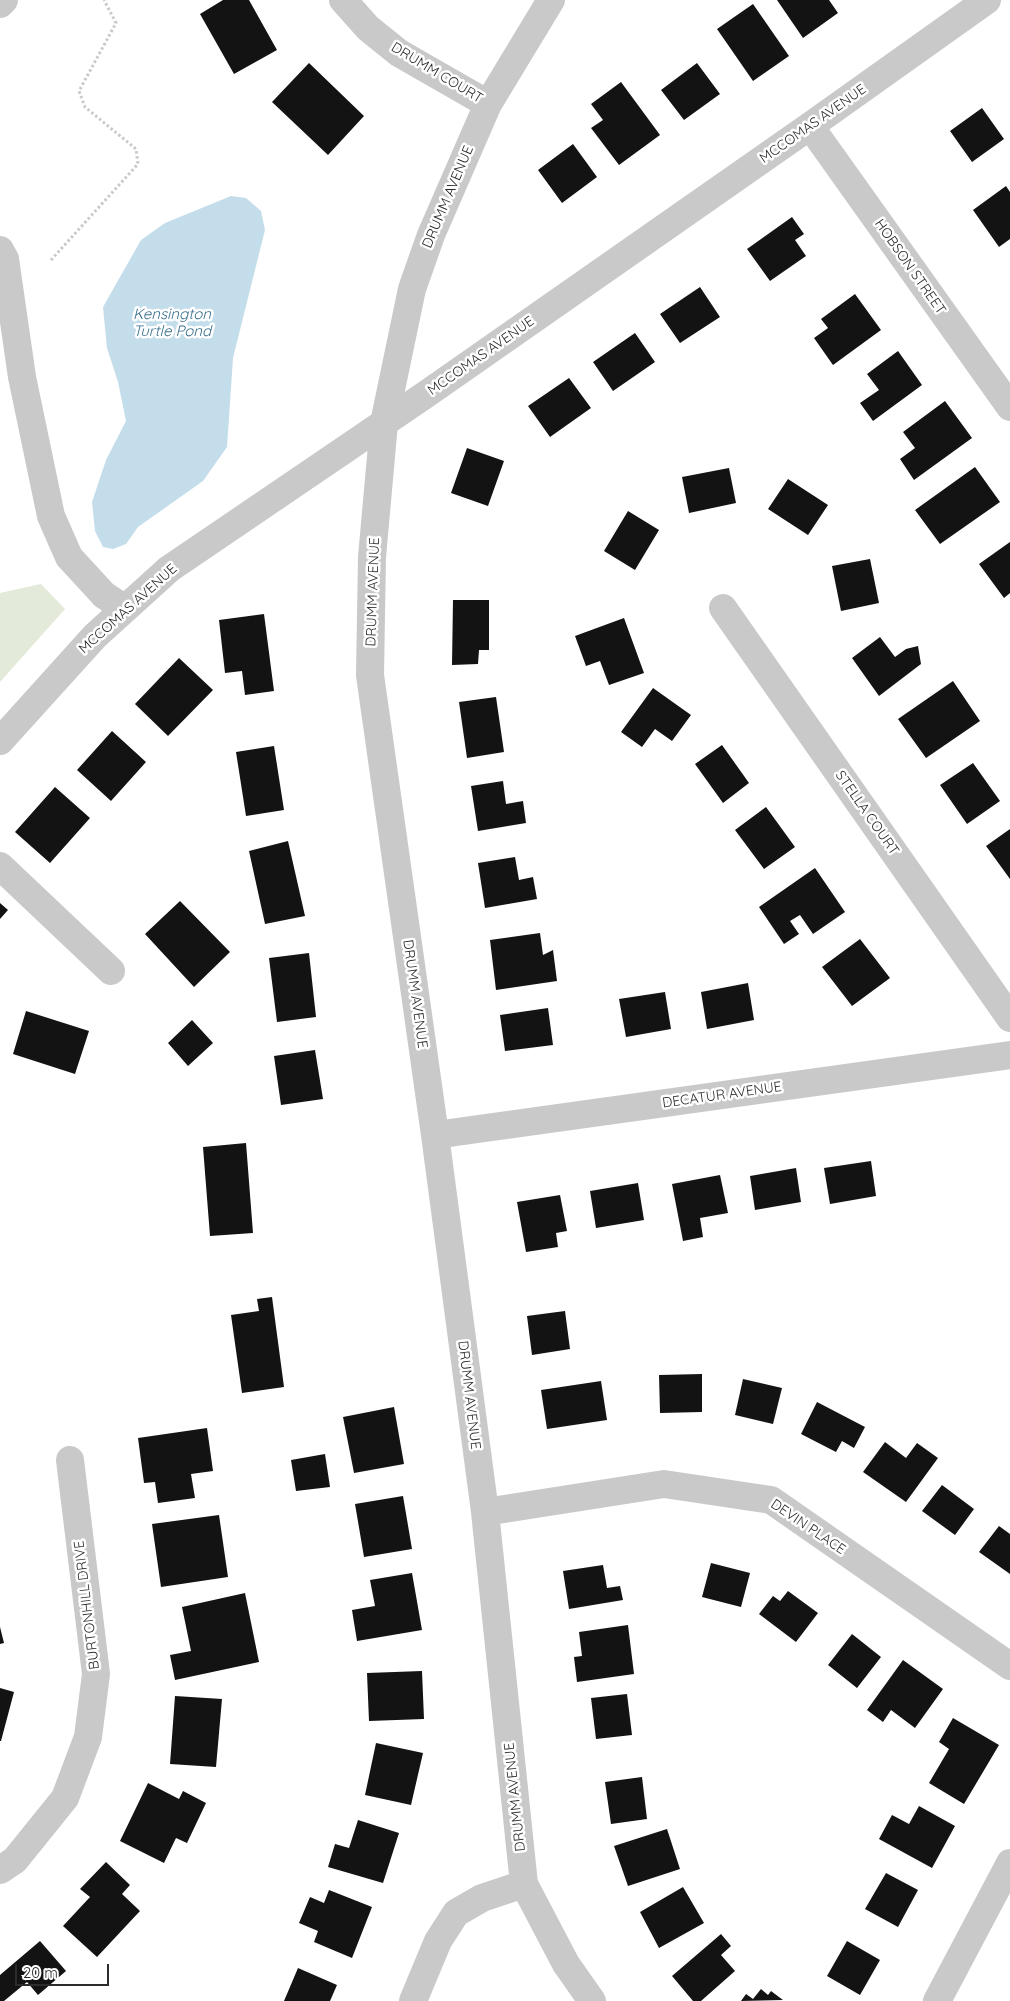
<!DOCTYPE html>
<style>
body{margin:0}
#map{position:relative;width:1010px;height:2001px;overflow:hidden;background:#fff;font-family:Quicksand,sans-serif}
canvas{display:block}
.scale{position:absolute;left:15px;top:1964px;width:94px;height:22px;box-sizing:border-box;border:2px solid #2c2c2c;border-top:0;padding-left:6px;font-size:15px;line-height:18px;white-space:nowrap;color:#2c2c2c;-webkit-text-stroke:4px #fff;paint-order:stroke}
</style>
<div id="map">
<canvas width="1010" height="2001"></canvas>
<div class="scale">20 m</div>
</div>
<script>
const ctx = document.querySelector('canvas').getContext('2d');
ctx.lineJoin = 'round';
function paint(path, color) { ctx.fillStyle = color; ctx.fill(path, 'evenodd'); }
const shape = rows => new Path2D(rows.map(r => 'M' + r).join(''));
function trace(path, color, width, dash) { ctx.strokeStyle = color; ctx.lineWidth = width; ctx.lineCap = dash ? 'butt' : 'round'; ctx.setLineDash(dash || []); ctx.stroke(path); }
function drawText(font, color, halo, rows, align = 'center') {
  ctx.font = font + ' Quicksand,sans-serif'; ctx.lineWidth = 5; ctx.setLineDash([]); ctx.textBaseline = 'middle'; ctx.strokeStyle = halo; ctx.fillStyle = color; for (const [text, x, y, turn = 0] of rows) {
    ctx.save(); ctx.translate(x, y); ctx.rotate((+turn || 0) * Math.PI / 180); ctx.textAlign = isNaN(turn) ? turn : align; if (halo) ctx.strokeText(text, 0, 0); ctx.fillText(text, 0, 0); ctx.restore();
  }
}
paint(shape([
 [41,584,65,609,0,682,0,593]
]), '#e3ead9');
paint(shape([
 [231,196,246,198,261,211,265,230,233,358,227,447,203,481,138,527,126,544,113,549,103,547,95,531,92,502,106,460,126,421,118,382,107,348,103,307,141,240,165,223]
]), '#c4ddeb');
paint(shape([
 [223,0,249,0,277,50,234,74,200,14],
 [777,0,829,0,838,13,803,38],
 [753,4,789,56,753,81,717,29],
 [309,63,364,116,328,155,272,102],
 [697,63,720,94,684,120,661,90],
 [621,82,660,135,619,165,591,128,603,120,591,104],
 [982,108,1004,139,972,162,950,131],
 [573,144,597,177,562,203,538,170],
 [1006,186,1010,192,1010,239,999,247,973,210],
 [792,217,804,234,795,240,806,256,770,281,747,249],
 [700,287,720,317,680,343,660,314],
 [855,294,881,330,833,365,814,338,828,328,821,319],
 [635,333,655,362,613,391,593,362],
 [898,351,922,385,873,421,860,403,879,390,867,374],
 [569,378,591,408,550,437,528,406],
 [945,401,972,438,914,480,900,459,915,448,903,432],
 [467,448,504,461,488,506,451,493],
 [975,467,1000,502,940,544,915,510],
 [729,468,736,503,689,513,682,477],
 [788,479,828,505,808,535,768,509],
 [628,511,659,530,635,570,604,551],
 [1010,542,1010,593,1004,598,979,564],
 [870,559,879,603,841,611,832,566],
 [453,600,489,600,489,650,479,650,478,664,452,665],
 [264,614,274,691,245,695,242,671,225,673,219,620],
 [624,618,644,673,609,685,600,661,586,666,575,636],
 [880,637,895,657,906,649,918,646,921,664,879,696,852,658],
 [179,658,213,690,168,736,135,704],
 [953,681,980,721,926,758,898,719],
 [653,688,691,715,672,741,655,729,642,747,621,732],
 [496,697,504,752,467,758,459,702],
 [112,731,146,762,111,801,77,770],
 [722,745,749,783,723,803,695,764],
 [274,746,284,810,246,816,236,752],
 [973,763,1000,801,967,824,940,785],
 [503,781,506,804,523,801,526,823,478,831,471,786],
 [55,787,90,818,50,863,15,832],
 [766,807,795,847,764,869,735,830],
 [1010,829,1010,879,986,846],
 [288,841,305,916,265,924,249,851],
 [515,857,519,880,533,877,537,899,485,908,478,863],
 [815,868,845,912,813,934,800,915,790,921,799,934,784,944,759,907],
 [180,901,230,952,194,987,145,934],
 [0,903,8,910,0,919],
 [540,933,543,955,553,950,557,981,496,990,490,940],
 [860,939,890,978,852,1006,822,967],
 [309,953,316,1017,277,1022,269,958],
 [748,983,754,1020,707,1029,701,992],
 [665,992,671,1029,626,1037,619,999],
 [548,1008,553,1045,505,1051,500,1015],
 [26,1011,89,1031,75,1074,13,1054],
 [192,1020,213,1043,188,1066,168,1043],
 [315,1050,323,1099,281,1105,274,1056],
 [246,1143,253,1233,210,1236,203,1147],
 [871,1161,876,1196,830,1204,824,1168],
 [796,1168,801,1202,755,1210,750,1176],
 [720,1175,728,1213,700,1218,703,1237,683,1241,672,1184],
 [638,1183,644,1220,596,1228,590,1191],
 [560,1195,567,1231,556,1233,558,1247,526,1252,517,1202],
 [272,1297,284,1387,242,1393,231,1315,259,1311,257,1299],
 [565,1311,570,1349,532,1355,527,1316],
 [702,1374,702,1412,660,1413,659,1375],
 [743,1379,782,1388,773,1424,735,1415],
 [601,1381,607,1420,547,1429,541,1390],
 [817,1402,865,1427,854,1448,842,1441,836,1452,801,1434],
 [394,1407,404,1464,354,1473,343,1417],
 [207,1428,213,1471,191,1474,195,1498,158,1503,155,1482,144,1483,138,1438],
 [885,1442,906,1458,917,1443,938,1458,906,1502,863,1472],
 [325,1454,330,1487,296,1491,291,1460],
 [942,1485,974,1509,955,1535,922,1511],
 [403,1496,412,1549,364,1557,355,1504],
 [219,1515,228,1577,161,1587,152,1524],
 [999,1526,1010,1534,1010,1574,979,1552],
 [711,1563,750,1573,741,1607,702,1597],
 [603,1565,607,1588,620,1586,623,1600,569,1609,563,1571],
 [412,1573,422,1630,357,1641,352,1610,375,1606,370,1580],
 [788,1591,818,1613,796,1642,759,1614,773,1596,780,1601],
 [245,1593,259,1662,175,1680,170,1655,191,1651,182,1607],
 [628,1625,634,1674,577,1682,574,1657,582,1656,579,1632],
 [0,1627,4,1643,0,1644],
 [852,1634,881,1657,857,1688,828,1665],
 [903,1660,943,1689,915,1728,891,1710,883,1722,867,1710],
 [422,1671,424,1719,369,1721,367,1673],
 [0,1688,14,1692,1,1741,0,1741],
 [627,1694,632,1735,596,1739,591,1698],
 [175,1696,222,1699,216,1767,170,1764],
 [953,1718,999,1745,964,1804,929,1783,949,1749,939,1742],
 [376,1743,423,1753,411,1805,365,1795],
 [642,1777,647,1819,611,1824,605,1782],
 [148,1783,179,1799,183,1791,206,1803,187,1843,176,1838,164,1863,120,1841],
 [919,1806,955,1826,932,1868,879,1839,892,1815,909,1824],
 [358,1820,399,1833,383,1883,328,1867,335,1844,349,1848],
 [667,1829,680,1869,628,1886,614,1846],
 [106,1862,130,1885,122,1894,140,1911,97,1957,63,1926,90,1897,80,1889],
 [886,1873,918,1890,898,1927,865,1909],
 [683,1887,704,1923,659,1948,640,1912],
 [329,1890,372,1907,352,1958,314,1942,318,1931,299,1923,310,1897,324,1903],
 [721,1934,731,1946,721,1955,735,1971,701,2001,693,2001,672,1976],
 [40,1941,66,1971,38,1995,27,1982,4,2001,0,2001,0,1975],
 [847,1941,880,1960,860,1995,827,1976],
 [298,1968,337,1985,330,2001,284,2001],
 [761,1989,768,1995,771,1991,783,2000,741,2001,746,1994,753,1999]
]), '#131313');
trace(shape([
 [51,260,138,164,136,149,85,107,79,91,116,23,104,0]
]), '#c9c9c9', 3, [2.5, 2.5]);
trace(shape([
 [343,0,368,28,399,53,488,104],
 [551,0,488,104,431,235,412,289,384,423,372,557,370,675,435,1135,485,1512,524,1884,566,1964,592,2001],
 [0,4,4,0],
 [810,126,1010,407],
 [0,250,5,259,22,377,51,516,69,557,104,595,125,609],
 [723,608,1010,1018],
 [0,741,95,636,169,569,425,395,810,126,987,0],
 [0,866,111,971],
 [435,1135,1010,1055],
 [485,1512,664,1484,771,1500,1010,1666],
 [0,1870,15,1860,65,1798,88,1737,96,1674,70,1460],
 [413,2001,438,1941,456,1913,482,1898,524,1884],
 [937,2001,1010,1863]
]), '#c9c9c9', 28);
drawText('14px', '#2c2c2c', '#fff', [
 ["DRUMM COURT",437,73,31],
 ["MCCOMAS AVENUE",813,124,-35],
 ["DRUMM AVENUE",448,197,-67],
 ["HOBSON STREET",910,267,55],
 ["MCCOMAS AVENUE",481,356,-35],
 ["DRUMM AVENUE",373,592,-88],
 ["MCCOMAS AVENUE",128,609,-42],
 ["STELLA COURT",867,813,55],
 ["DRUMM AVENUE",415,994,82],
 ["DECATUR AVENUE",722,1095,-8],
 ["DRUMM AVENUE",469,1395,83],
 ["DEVIN PLACE",808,1527,34],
 ["BURTONHILL DRIVE",87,1605,-97],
 ["DRUMM AVENUE",515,1797,-96]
]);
drawText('italic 15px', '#3a708e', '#fff', [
 ["Kensington",172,314],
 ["Turtle Pond",172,331]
]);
</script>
